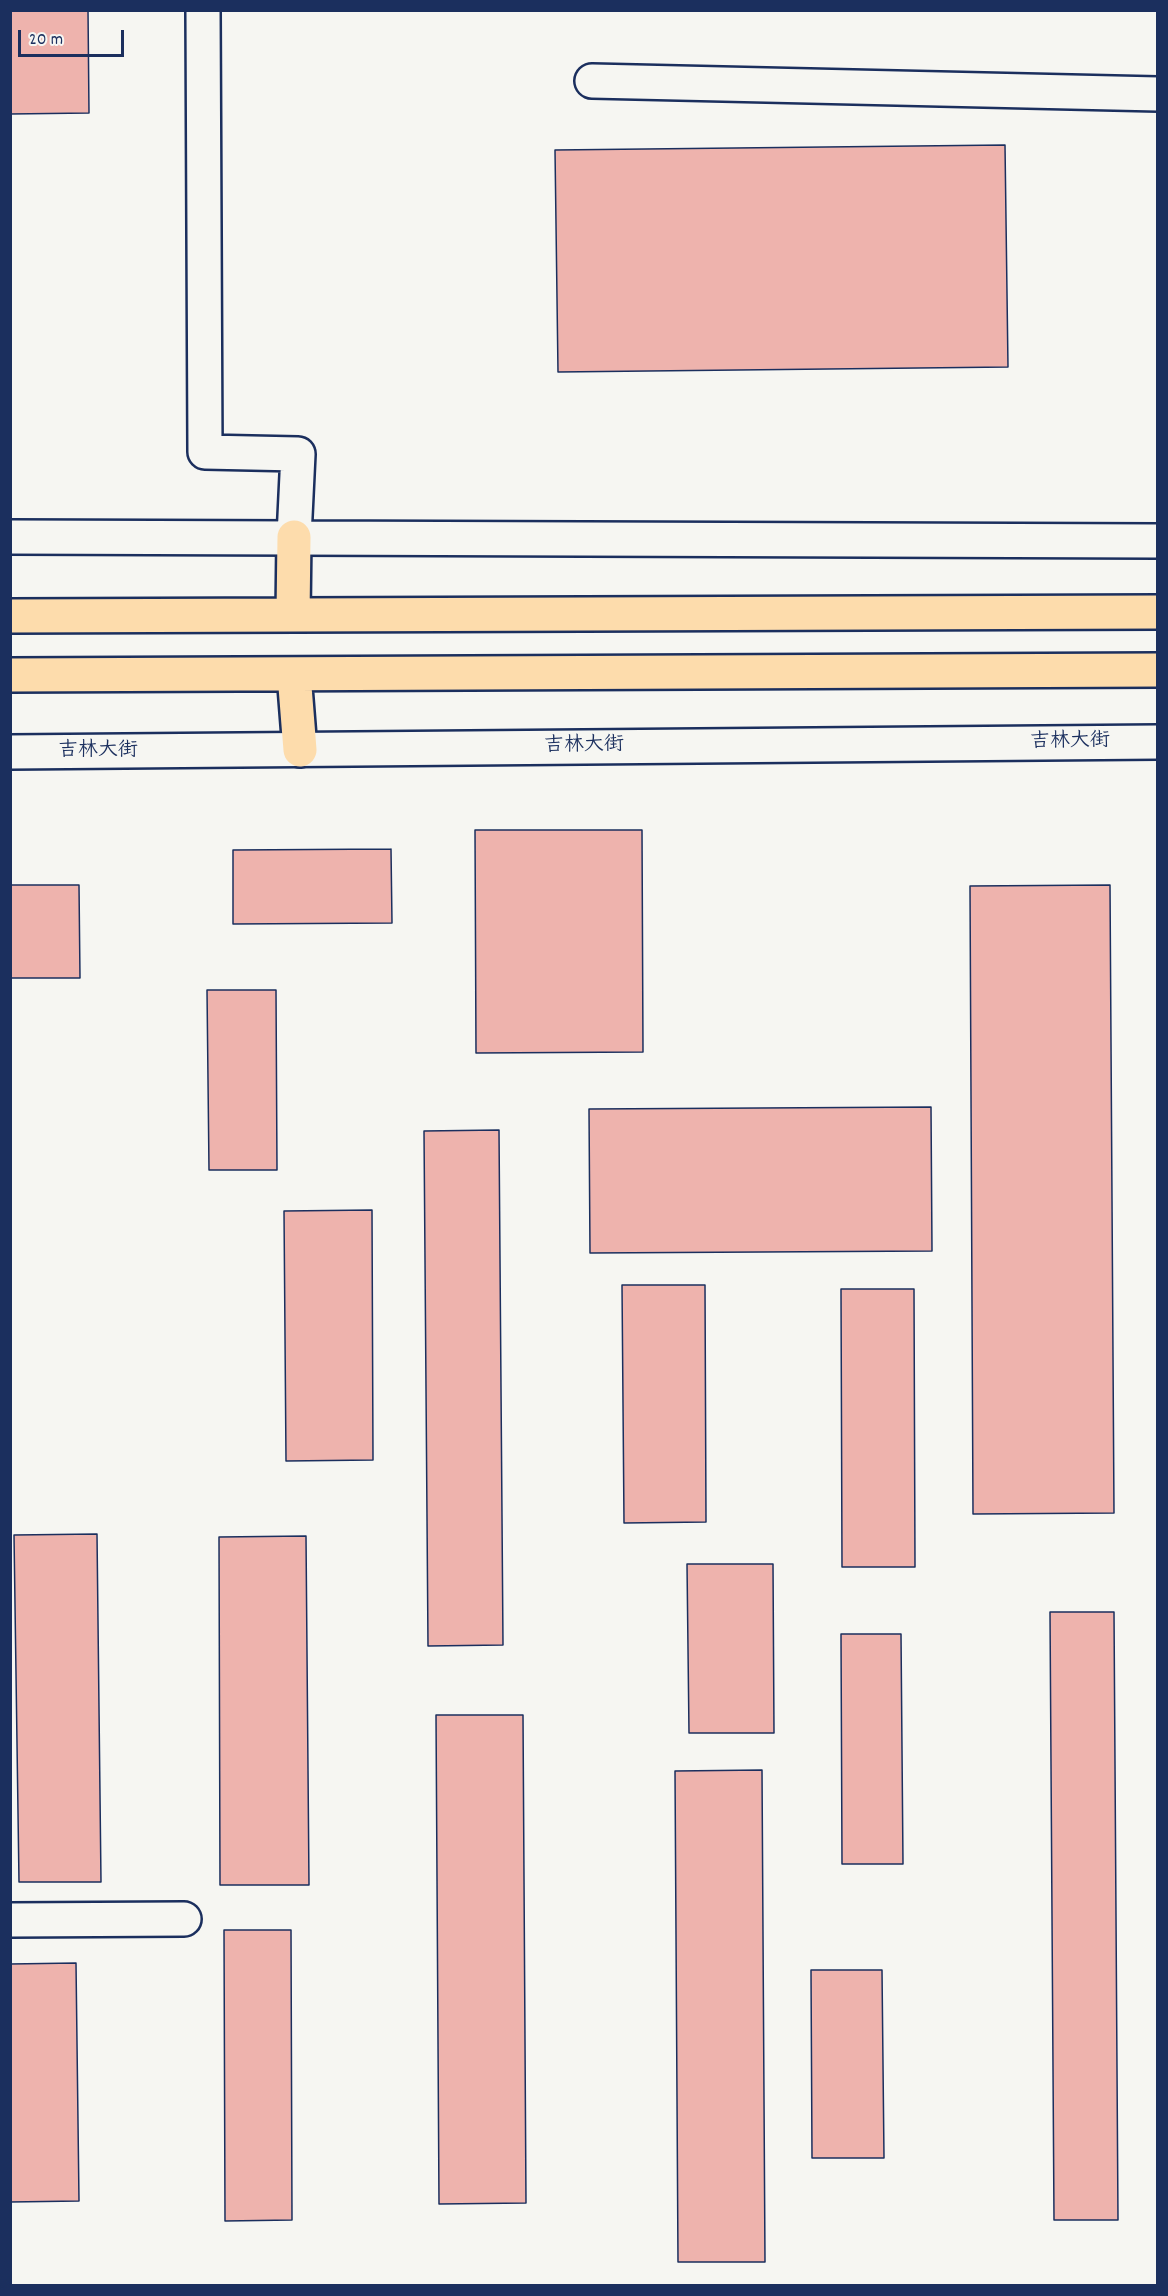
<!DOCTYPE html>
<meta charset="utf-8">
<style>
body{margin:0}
#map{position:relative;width:1168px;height:2296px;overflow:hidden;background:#f6f6f2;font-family:Dekko,sans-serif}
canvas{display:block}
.frame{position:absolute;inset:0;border:12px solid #1b2f5e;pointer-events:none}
.scale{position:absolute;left:18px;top:30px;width:106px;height:27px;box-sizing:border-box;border:3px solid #1b2f5e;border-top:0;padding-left:8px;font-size:18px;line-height:21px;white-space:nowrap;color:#1b2f5e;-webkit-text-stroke:4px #f6f6f2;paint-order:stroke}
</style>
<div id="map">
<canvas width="1168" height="2296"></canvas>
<div class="frame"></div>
<div class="scale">20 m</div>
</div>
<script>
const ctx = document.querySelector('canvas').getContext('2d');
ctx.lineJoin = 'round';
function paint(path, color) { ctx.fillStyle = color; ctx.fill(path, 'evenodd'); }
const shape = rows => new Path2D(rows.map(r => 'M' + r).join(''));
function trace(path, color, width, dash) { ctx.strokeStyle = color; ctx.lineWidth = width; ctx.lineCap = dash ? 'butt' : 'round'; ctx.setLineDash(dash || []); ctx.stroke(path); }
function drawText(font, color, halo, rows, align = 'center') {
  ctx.font = font + ' Dekko,"LXGW WenKai TC",sans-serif'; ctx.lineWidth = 5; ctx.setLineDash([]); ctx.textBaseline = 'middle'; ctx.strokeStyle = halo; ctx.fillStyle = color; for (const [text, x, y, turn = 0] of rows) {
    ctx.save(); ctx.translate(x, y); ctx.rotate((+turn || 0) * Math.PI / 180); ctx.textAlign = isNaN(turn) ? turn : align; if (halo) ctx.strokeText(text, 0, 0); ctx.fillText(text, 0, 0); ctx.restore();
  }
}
const building = shape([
 [10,10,88,10,89,113,10,114,10,10],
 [1005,145,1008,367,558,372,555,150,1005,145],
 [475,830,642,830,643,1052,476,1053,475,830],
 [391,849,392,923,233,924,233,850,391,849],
 [10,885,79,885,80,978,10,978,10,885],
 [1110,885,1114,1513,973,1514,970,886,1110,885],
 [207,990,276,990,277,1170,209,1170,207,990],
 [931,1107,932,1251,590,1253,589,1109,931,1107],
 [499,1130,503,1645,428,1646,424,1131,499,1130],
 [372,1210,373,1460,286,1461,284,1211,372,1210],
 [622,1285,705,1285,706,1522,624,1523,622,1285],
 [841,1289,914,1289,915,1567,842,1567,841,1289],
 [97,1534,101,1882,19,1882,14,1535,97,1534],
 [306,1536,309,1885,220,1885,219,1537,306,1536],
 [687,1564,773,1564,774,1733,689,1733,687,1564],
 [1050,1612,1114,1612,1118,2220,1054,2220,1050,1612],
 [841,1634,901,1634,903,1864,842,1864,841,1634],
 [436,1715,523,1715,526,2203,439,2204,436,1715],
 [762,1770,765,2262,678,2262,675,1771,762,1770],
 [224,1930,291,1930,292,2220,225,2221,224,1930],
 [76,1963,79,2201,10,2202,10,1964,76,1963],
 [811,1970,882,1970,884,2158,812,2158,811,1970]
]);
paint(building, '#eeb3ad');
trace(building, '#1b2f5e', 1.5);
const minor = shape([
 [203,10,205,452,298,454,294,537],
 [592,81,1158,94],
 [10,537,1158,541],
 [10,752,1158,742],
 [10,1920,184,1919]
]);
const major = shape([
 [293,615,294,537],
 [10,616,1158,612],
 [294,674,300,750],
 [10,675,1158,670]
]);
trace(minor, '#1b2f5e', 38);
trace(major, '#1b2f5e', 38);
trace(minor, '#f6f6f2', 33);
trace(major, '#fddcac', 33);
drawText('20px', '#1b2f5e', '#f6f6f2', [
 ["吉林大街",1070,743,-1],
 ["吉林大街",584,747,-1],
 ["吉林大街",98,752]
]);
</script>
